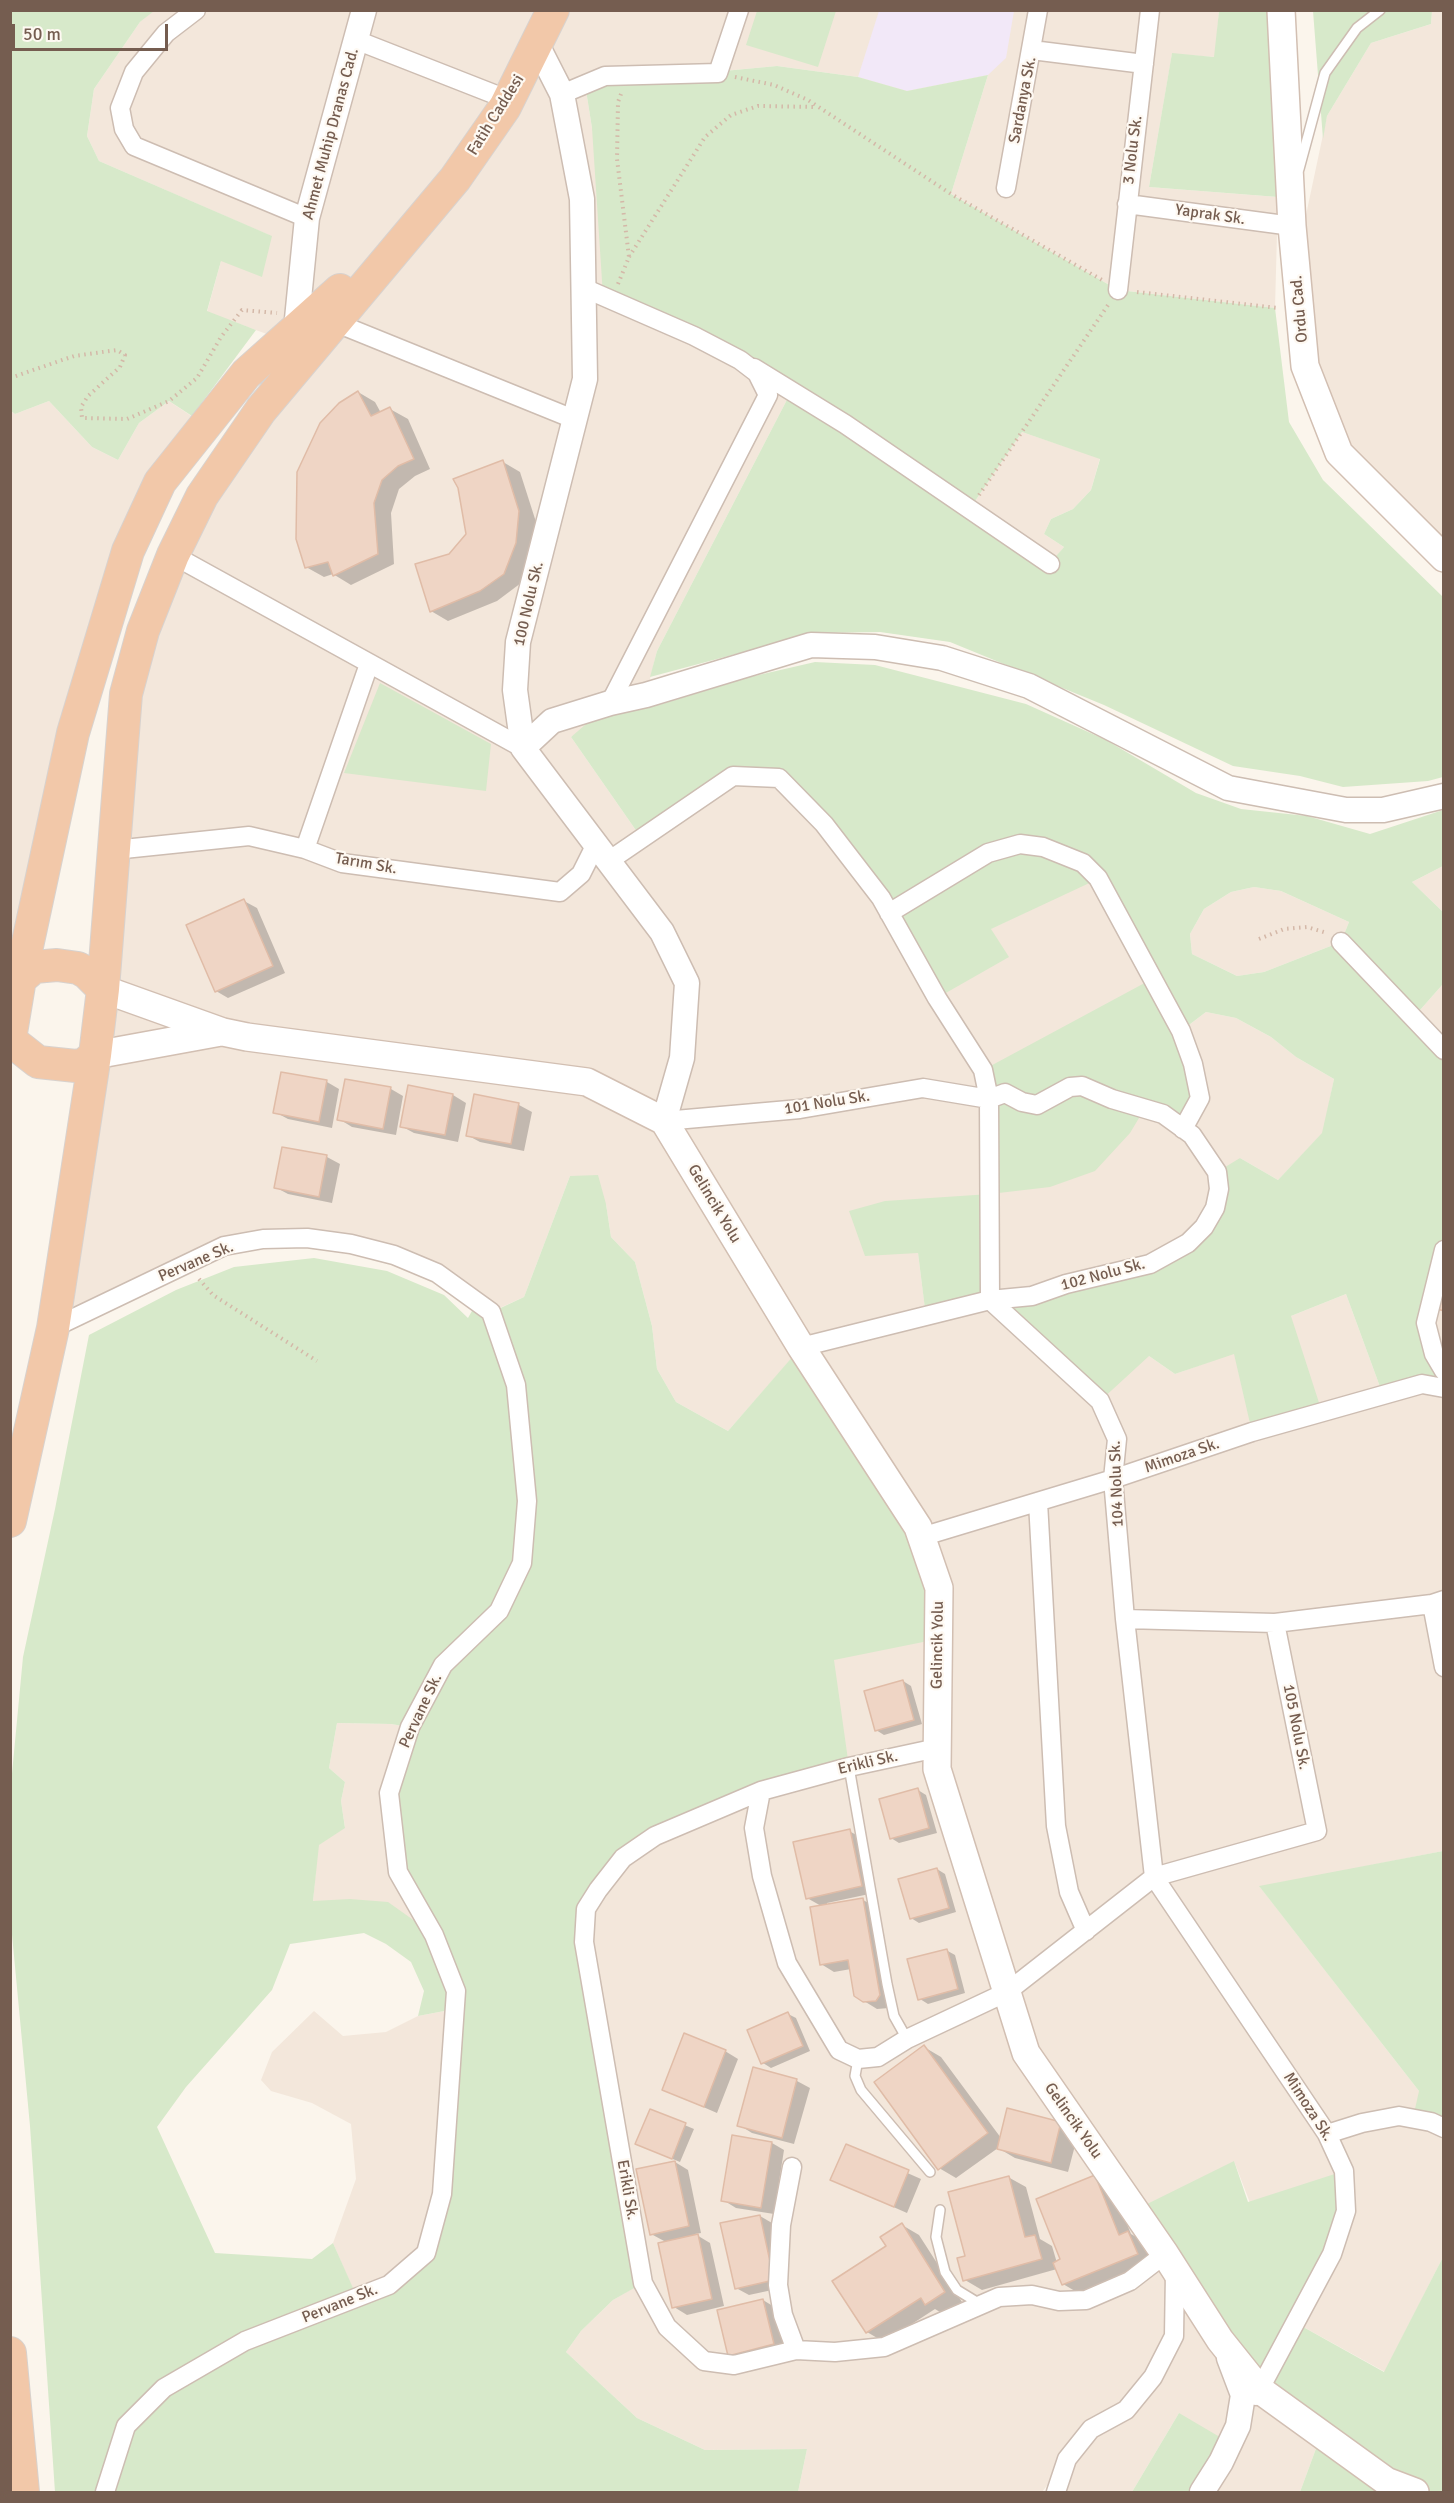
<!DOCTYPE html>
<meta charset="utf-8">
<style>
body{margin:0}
#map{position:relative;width:1454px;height:2503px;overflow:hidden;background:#fbf5ec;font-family:Signika,sans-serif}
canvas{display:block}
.frame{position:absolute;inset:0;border:12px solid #755d50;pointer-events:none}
.scale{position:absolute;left:12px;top:24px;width:156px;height:27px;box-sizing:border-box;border:3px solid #755d50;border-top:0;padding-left:8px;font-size:18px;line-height:21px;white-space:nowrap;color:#755d50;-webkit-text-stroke:4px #fef9f2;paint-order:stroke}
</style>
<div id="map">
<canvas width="1454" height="2503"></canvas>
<div class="frame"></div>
<div class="scale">50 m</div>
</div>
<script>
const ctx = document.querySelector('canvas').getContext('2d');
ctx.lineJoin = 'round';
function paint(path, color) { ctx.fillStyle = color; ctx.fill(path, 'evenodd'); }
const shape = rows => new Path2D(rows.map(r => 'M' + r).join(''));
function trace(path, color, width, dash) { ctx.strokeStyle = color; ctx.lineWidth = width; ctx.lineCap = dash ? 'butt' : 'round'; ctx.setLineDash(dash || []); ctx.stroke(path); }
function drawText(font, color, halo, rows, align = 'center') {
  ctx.font = font + ' Signika,sans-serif'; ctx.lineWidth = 4.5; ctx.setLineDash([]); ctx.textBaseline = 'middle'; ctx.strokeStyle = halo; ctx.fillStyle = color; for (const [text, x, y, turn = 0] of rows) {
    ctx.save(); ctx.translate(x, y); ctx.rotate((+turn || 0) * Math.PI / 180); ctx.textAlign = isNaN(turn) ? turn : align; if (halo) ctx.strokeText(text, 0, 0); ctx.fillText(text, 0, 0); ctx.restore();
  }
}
paint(shape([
 [154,10,1219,11,1215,57,1172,54,1149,187,1278,197,1275,308,1118,290,951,194,988,75,907,91,858,77,777,66,585,84,592,128,792,390,657,651,646,695,571,737,642,839,733,776,779,778,1008,957,990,929,1098,878,1181,1031,1206,1012,1236,1018,1271,1037,1296,1057,1334,1079,1323,1133,1278,1180,1240,1158,1219,1189,1149,1356,1175,1374,1234,1353,1291,1316,1346,1294,1383,1395,1443,1388,1443,1851,1260,1887,1419,2091,1443,2128,1443,2257,1385,2372,1296,2323,1234,2161,1260,2390,1321,2435,1300,2492,1202,2492,1179,2413,1132,2492,1056,2492,1066,2461,1042,2492,798,2492,807,2449,705,2450,637,2418,566,2352,581,2331,613,2300,643,2282,584,1942,598,1890,834,1659,801,1348,728,1431,676,1402,657,1369,652,1326,635,1262,611,1237,606,1204,570,1176,524,1297,491,1312,393,1255,263,1239,53,1328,126,694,173,555,310,350,207,312,221,261,271,236,99,161,87,136,94,89,140,22],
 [918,1253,990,1300,926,1316],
 [1432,11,1443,11,1443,558,1339,453,1300,310,1303,229,1327,116,1371,43,1431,24],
 [49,401,92,447,118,460,139,423,169,401,205,425,128,551,10,1022,11,411,15,414],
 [1022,432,1100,458,1091,490,1073,509,1051,519,1044,534,1064,547,1050,564,969,510],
 [1443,866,1443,912,1412,882],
 [1254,887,1281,891,1349,922,1341,942,1264,972,1237,976,1192,954,1190,934,1204,909,1231,892],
 [1443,984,1443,1050,1413,1018],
 [1443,1250,1443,1371,1426,1323],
 [337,1723,391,1724,410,1727,434,1935,313,1901,318,1845,345,1827,341,1801,345,1782,329,1768],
 [455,2009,452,2077,426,2253,356,2297,333,2243,356,2179,351,2124,312,2103,271,2091,261,2080,272,2052,314,2011,343,2036,386,2032,418,2016]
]), '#f3e7db');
paint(shape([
 [879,11,1014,11,1006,58,988,75,907,91,858,77]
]), '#f2e8f8');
paint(shape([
 [11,10,154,11,140,22,94,89,87,136,99,161,272,236,262,277,221,261,207,311,256,330,192,416,169,401,139,423,118,460,92,447,49,401,15,414,11,411],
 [757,11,836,11,818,67,746,45],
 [1219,11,1268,11,1278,197,1149,187,1172,53,1214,57],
 [1313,11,1432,11,1431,24,1371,43,1327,116,1323,139],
 [777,66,858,77,907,91,988,75,951,194,1118,290,1275,308,1289,422,1323,480,1443,597,1443,777,1428,781,1343,787,1300,776,1233,766,1104,705,950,642,880,632,814,633,650,677,657,651,792,390,603,296,592,128,585,84],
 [1022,432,1100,459,1091,490,1073,509,1051,519,1044,534,1064,547,1050,563,969,510],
 [815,662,875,665,1026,704,1106,740,1196,793,1241,809,1307,816,1370,834,1443,810,1443,866,1412,882,1443,912,1443,984,1413,1018,1443,1050,1443,1250,1426,1323,1443,1388,1383,1395,1346,1294,1291,1316,1322,1412,1252,1432,1234,1354,1175,1374,1149,1356,1100,1401,991,1301,926,1317,918,1253,865,1256,849,1211,885,1201,990,1194,983,1070,1152,979,1098,879,991,929,1009,957,937,998,881,898,779,778,733,776,642,839,571,737,592,719,662,704,750,677],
 [1254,887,1281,891,1349,922,1341,942,1264,972,1237,976,1192,954,1190,934,1204,909,1231,892],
 [1206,1012,1236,1018,1271,1037,1296,1057,1334,1079,1322,1133,1278,1180,1240,1158,1217,1172,1204,1227,1150,1264,991,1300,990,1194,1050,1187,1095,1171,1130,1133,1145,1108,1183,1129,1200,1098,1181,1031],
 [380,683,491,744,486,791,344,773],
 [598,1175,606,1204,611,1237,635,1262,652,1326,657,1369,676,1402,728,1431,801,1347,918,1527,938,1639,834,1660,849,1767,655,1836,586,1910,643,2283,613,2300,581,2331,566,2352,637,2418,705,2450,807,2449,798,2492,55,2492,30,2126,11,1924,11,1784,23,1657,55,1509,89,1335,176,1290,234,1267,314,1258,387,1271,444,1295,468,1318,477,1302,492,1312,524,1297,570,1176],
 [337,1723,391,1724,409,1727,389,1793,398,1872,433,1934,388,1902,350,1899,313,1901,319,1845,345,1828,341,1801,345,1782,329,1768],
 [364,1933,386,1944,411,1962,424,1991,418,2016,455,2009,452,2077,426,2253,357,2297,333,2243,312,2259,215,2253,157,2127,186,2087,272,1990,290,1944],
 [1443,1851,1443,2128,1413,2118,1419,2091,1259,1886],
 [1234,2161,1248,2202,1344,2171,1346,2211,1296,2323,1384,2372,1443,2257,1443,2492,1300,2492,1321,2435,1260,2390,1135,2210],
 [1179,2413,1230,2443,1202,2492,1132,2492]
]), '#d7e9ca');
paint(shape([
 [358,392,375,402,381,413,390,409,408,419,430,469,415,476,399,489,391,513,394,564,351,585,333,574,324,577,306,567],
 [503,462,520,472,536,522,533,554,521,583,497,601,448,621,431,611,450,556,468,535],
 [244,901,257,908,285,973,228,998,216,991],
 [327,1082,339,1089,332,1128,288,1119,275,1112],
 [409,1087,453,1095,466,1103,458,1142,414,1133,401,1126],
 [391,1089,403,1096,396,1135,352,1127,339,1119],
 [475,1096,519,1105,532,1112,524,1151,480,1142,467,1135],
 [283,1148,327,1157,340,1164,332,1203,288,1194,275,1187],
 [903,1681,911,1686,922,1724,884,1735,876,1730],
 [918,1790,926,1795,937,1833,899,1843,891,1838],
 [849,1831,862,1838,874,1893,827,1903,827,1906,863,1900,876,1907,889,2008,877,2009,864,2001,851,1969,834,1972,821,1964,823,1907,807,1898],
 [937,1869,945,1874,956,1912,919,1923,911,1918],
 [946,1950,955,1955,965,1993,928,2004,920,1999],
 [788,2014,796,2018,810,2051,771,2068,763,2063],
 [924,2047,941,2057,1001,2138,1061,2124,1078,2134,1068,2172,1015,2158,998,2148,956,2178,939,2168],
 [725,2051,738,2059,717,2113,664,2090],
 [754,2069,797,2081,810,2088,794,2144,752,2133,739,2125],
 [651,2111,694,2129,680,2162,637,2144],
 [772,2143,784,2150,774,2214,736,2208,723,2200],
 [846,2146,921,2179,907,2213,832,2180],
 [675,2162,688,2170,701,2233,695,2234,710,2243,724,2306,687,2315,674,2307,666,2242,651,2234],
 [1008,2177,1026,2187,1040,2239,1052,2246,1057,2263,1062,2260,1094,2177,1112,2187,1131,2234,1145,2242,1154,2264,1080,2294,1063,2284,1057,2269,982,2290,965,2280,967,2257],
 [760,2216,772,2223,786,2287,749,2295,736,2288],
 [902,2225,919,2235,962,2302,943,2314,935,2309,884,2342,867,2332,888,2246],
 [763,2300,776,2308,787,2351,742,2362,730,2355]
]), '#0003');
const building = shape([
 [358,391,371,416,390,407,414,459,398,466,382,480,374,503,378,554,333,576,328,562,305,568,296,539,297,472,320,423,339,403,358,391],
 [503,460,519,511,516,543,504,574,480,591,430,612,415,564,449,554,466,534,458,488,453,479,503,460],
 [244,899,273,966,215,992,186,925,244,899],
 [281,1072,327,1080,319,1122,273,1113,281,1072],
 [345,1079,391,1087,383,1129,337,1120,345,1079],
 [408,1085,453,1094,445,1135,400,1127,408,1085],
 [474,1094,519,1103,511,1144,466,1136,474,1094],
 [282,1147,327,1155,319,1197,274,1188,282,1147],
 [1444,1278,1444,1311,1434,1308,1444,1278],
 [903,1680,914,1720,875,1731,864,1691,903,1680],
 [918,1788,929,1828,890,1839,879,1799,918,1788],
 [850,1829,862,1886,806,1899,793,1842,850,1829],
 [937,1868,949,1908,910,1919,898,1879,937,1868],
 [863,1898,880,1995,876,2001,863,2002,854,1996,848,1960,820,1965,810,1907,863,1898],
 [947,1949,958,1989,918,2000,907,1959,947,1949],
 [788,2012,803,2046,761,2064,747,2030,788,2012],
 [684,2033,726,2050,704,2107,662,2090,684,2033],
 [924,2045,988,2133,938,2170,874,2082,924,2045],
 [753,2067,797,2079,782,2138,737,2126,753,2067],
 [1007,2108,1061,2122,1051,2163,997,2149,1007,2108],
 [650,2109,686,2123,672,2159,635,2144,650,2109],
 [732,2135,772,2142,761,2208,721,2201,732,2135],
 [846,2144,909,2170,894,2207,830,2180,846,2144],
 [675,2161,689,2226,650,2235,636,2169,675,2161],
 [1095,2175,1119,2235,1128,2231,1138,2254,1062,2285,1053,2263,1060,2259,1036,2199,1095,2175],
 [1009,2176,1025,2237,1035,2235,1042,2259,963,2281,957,2258,965,2256,948,2192,1009,2176],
 [760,2215,774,2280,735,2289,720,2223,760,2215],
 [902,2223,945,2292,925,2305,921,2298,866,2333,832,2281,886,2246,880,2237,902,2223],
 [698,2234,712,2299,672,2308,658,2243,698,2234],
 [763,2299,774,2344,728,2356,717,2310,763,2299]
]);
paint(building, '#efd5c5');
trace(building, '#e0bca7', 1.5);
const service = shape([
 [1299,169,1325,73,1357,28,1380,10],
 [849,1767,887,1984,894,2016,907,2039],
 [858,2059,855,2076,861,2090,930,2172],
 [940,2210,936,2237,945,2272,957,2290,980,2304]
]);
const minor = shape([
 [196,10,166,33,134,72,120,108,124,129,134,146,307,218],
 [356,40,509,100],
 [1032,50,1144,64],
 [562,94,605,76,718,73,739,10],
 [1006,188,1038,10],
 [1127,204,1292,226],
 [584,288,694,336,740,360,757,373,768,395,610,703],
 [1118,290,1150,10],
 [334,322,576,420],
 [754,368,845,424,1050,564],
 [173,555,523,748],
 [305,849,369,664],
 [114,850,249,836,305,849,342,863,560,892,581,874,596,844],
 [610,860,733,776,779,778,824,824,881,898,937,998,983,1070,989,1099,990,1300],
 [889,913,988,853,1020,844,1043,847,1083,863,1098,878,1181,1031,1193,1064,1200,1098,1183,1129],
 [1341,942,1444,1050],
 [664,1121,800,1109,923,1088,989,1099,1005,1093,1022,1102,1037,1105,1070,1087,1082,1086,1112,1099,1163,1114,1192,1135,1217,1172,1219,1189,1215,1208,1204,1227,1188,1243,1150,1264,1066,1284,1032,1296,990,1300,801,1347],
 [1444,1250,1426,1323,1434,1354,1444,1371],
 [990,1300,1100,1401,1117,1439,1113,1479,1125,1619,1154,1877,1327,2134,1344,2171,1346,2211,1332,2254,1256,2396],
 [53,1328,224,1246,263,1239,307,1238,351,1244,394,1255,437,1273,491,1312,516,1385,527,1501,522,1563,499,1611,443,1665,410,1727,389,1793,398,1872,434,1935,456,1991,442,2194,426,2253,389,2285,245,2341,164,2388,126,2426,105,2492],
 [1038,1502,1056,1826,1069,1892,1086,1931],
 [921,1537,1113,1479,1252,1432,1422,1384,1444,1388],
 [1432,1604,1444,1667],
 [1125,1619,1275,1623,1432,1604,1444,1600],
 [937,1748,849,1767,761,1791,655,1836,623,1858,598,1890,586,1909,584,1942,643,2283,667,2327,704,2361,734,2365,796,2350,835,2352,884,2347,999,2297,1032,2295,1059,2301,1086,2300,1130,2281,1165,2254],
 [761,1791,754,1828,762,1876,787,1963,839,2050,858,2059,878,2057,907,2039,1007,1992,1154,1877,1317,1831,1275,1623],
 [1327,2134,1362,2123,1399,2116,1431,2122,1444,2128],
 [792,2167,781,2225,778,2285,783,2315,796,2350],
 [1056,2492,1067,2459,1091,2429,1126,2410,1153,2377,1174,2336,1175,2272]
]);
const tertiary = shape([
 [537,45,562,94,582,199,585,379,518,642,515,690,523,748,662,932,687,983,682,1058,664,1121],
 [296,329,307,218,364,10],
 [523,748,552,721,610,703,646,695,811,645,875,647,942,658,1029,686,1228,788,1346,810,1383,810,1444,796],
 [1202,2492,1221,2462,1238,2426,1243,2395,1229,2358]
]);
const secondary = shape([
 [1281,10,1292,226,1305,366,1339,453,1444,558],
 [103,989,223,1032,247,1037,587,1082,664,1121,801,1347,918,1527,939,1588,937,1769,1026,2053,1165,2254,1220,2340,1260,2390,1386,2481,1415,2492],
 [95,1055,221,1032]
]);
const trunk = shape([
 [20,979,34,967,57,965,78,968,87,973,103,989],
 [10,1039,20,979,73,733,128,551,160,482,246,374,340,290],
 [10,1040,38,1062,76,1066,85,1064,95,1055],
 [10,1521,53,1328,95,1055,103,989,126,694,143,631,173,555,202,496,261,410,455,179,505,107,553,10],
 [10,2353,23,2492]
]);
trace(service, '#cdbdb2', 12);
trace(minor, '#cdbdb2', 21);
trace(tertiary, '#cdbdb2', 27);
trace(secondary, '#d2bfb2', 30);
trace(trunk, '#d8d2ce', 34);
trace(shape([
 [735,77,774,85,808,100,951,194,1102,280],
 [629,257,705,137,731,115,758,106,817,107],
 [618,284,629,257,617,159,618,102,621,94],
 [1137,292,1278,308],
 [10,378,74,356,117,350,125,355,120,367,88,396,81,407,82,418,127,419,169,401,197,378,221,337,242,310,277,313],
 [979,495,1108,305],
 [1259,939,1284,929,1307,927,1327,933],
 [199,1279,213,1295,317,1361]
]), '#d4b8a8', 4, [1.5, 4.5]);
trace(service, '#fff', 9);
trace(minor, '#fff', 18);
trace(tertiary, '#fff', 24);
trace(secondary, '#fff', 27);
trace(trunk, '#f2c8a9', 32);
drawText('16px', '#755d50', '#fef9f2', [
 ["Sardanya Sk.",1023,100,-79],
 ["Fatih Caddesi",496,115,-58],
 ["Ahmet Muhip Dranas Cad.",331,134,-75],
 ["3 Nolu Sk.",1133,150,-83],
 ["Yaprak Sk.",1210,215,8],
 ["Ordu Cad.",1300,309,-95],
 ["100 Nolu Sk.",529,604,-77],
 ["Tarım Sk.",366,864,10],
 ["101 Nolu Sk.",827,1103,-9],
 ["Gelincik Yolu",714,1204,59],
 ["Pervane Sk.",196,1262,-23],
 ["102 Nolu Sk.",1103,1275,-15],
 ["Mimoza Sk.",1182,1456,-19],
 ["104 Nolu Sk.",1117,1484,-92],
 ["Gelincik Yolu",938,1645,-89],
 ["Pervane Sk.",421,1711,-65],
 ["105 Nolu Sk.",1296,1727,79],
 ["Erikli Sk.",868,1763,-13],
 ["Mimoza Sk.",1308,2107,57],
 ["Gelincik Yolu",1073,2121,55],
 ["Erikli Sk.",627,2190,80],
 ["Pervane Sk.",340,2304,-22]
]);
</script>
